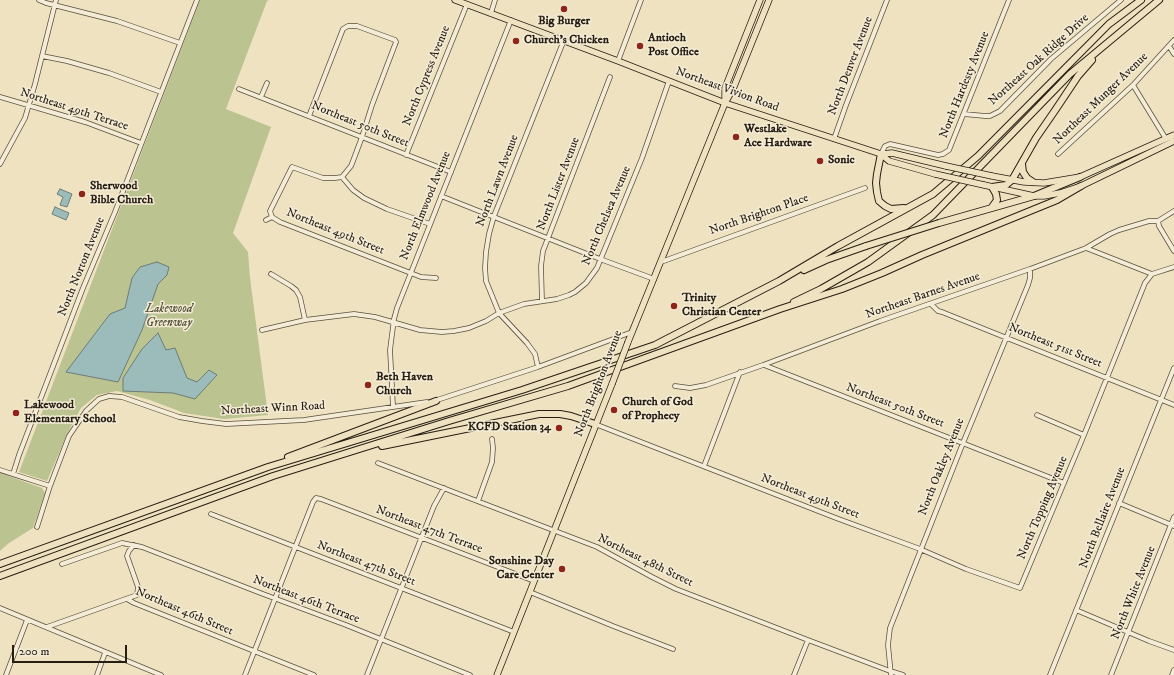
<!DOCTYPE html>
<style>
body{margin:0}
#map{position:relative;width:1174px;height:675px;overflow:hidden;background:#eee2c0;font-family:"IM FELL DW Pica",serif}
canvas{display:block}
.scale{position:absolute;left:12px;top:645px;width:115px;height:18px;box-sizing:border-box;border:2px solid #271e12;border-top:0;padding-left:5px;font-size:12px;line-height:14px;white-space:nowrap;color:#271e12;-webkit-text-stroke:3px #f4ecd6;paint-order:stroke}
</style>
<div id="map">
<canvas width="1174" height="675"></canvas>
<div class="scale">200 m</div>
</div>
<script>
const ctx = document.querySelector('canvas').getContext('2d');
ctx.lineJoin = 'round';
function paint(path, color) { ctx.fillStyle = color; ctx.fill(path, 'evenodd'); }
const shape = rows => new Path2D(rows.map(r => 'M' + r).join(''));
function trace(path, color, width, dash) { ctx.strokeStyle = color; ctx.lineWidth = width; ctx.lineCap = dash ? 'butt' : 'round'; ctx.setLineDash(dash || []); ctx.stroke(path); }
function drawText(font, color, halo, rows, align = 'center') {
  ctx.font = font + ' "IM FELL DW Pica",serif'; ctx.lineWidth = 3; ctx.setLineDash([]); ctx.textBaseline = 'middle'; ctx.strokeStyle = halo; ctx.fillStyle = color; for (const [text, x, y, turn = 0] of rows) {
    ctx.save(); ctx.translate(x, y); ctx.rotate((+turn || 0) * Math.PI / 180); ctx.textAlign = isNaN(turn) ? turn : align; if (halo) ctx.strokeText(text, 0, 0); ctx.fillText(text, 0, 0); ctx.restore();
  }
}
paint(shape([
 [200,0,269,0,267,1,226,109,271,127,233,233,248,252,250,278,268,415,224,419,184,413,150,400,117,391,97,395,81,408,67,434,47,481,19,472],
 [0,473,42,488,45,493,33,528,9,543,0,551]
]), '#bbc391');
const water = shape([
 [60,189,72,194,67,207,60,205,63,197,57,194,60,189],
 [55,207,69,213,66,220,52,214,55,207],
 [157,262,169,267,167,275,158,284,142,330,118,382,66,372,110,314,125,308,132,278,140,267,157,262],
 [158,333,166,350,175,348,187,378,197,382,209,370,217,375,195,399,173,393,123,391,123,378,142,349,158,333]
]);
paint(water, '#9cbcbb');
trace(water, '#6d7d77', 1);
const minor = shape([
 [39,0,46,3,117,21,180,43],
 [491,13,495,0],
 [1169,46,1174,54],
 [42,56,67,61,109,73,161,92],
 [618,61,641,0],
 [1133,85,1166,139],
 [239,89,451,172],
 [0,97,85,122,141,143],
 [261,97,267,83],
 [964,114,985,116,990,116,1000,111,1051,59,1121,0],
 [309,116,343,29,348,26,357,26,395,40,396,42],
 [834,139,846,105,887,0],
 [881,154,885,146,890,144,938,155,943,154,949,150,1009,0],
 [1058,154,1133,85,1174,40],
 [406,155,467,4],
 [0,164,25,118,35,84,56,0],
 [342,177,351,166,353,161,362,137,372,105,396,42],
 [441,196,600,259,654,279],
 [272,217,270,211,292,167,323,178,335,178,342,177,353,190,364,198,387,209,430,224],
 [272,217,280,222,421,277,436,278],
 [266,220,272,217],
 [1158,221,1159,226,1174,251],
 [1086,248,1152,274],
 [661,262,865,188],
 [271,274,291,286,296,290,300,297,305,320],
 [1152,274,1174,267],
 [542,301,541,266,543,251,610,77],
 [931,304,938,311,942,312,1174,405],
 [262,330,305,320,354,314,375,317,420,330,442,332,454,331,469,328,486,321,499,313,524,304,557,299,569,295,575,292,586,283,597,268,642,158,669,81],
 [764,365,1064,483],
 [538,367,535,354,527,343,499,313,486,281,485,268,486,252,489,234,494,216,564,40],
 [675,386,690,388,706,385,763,365,880,321,1030,269,1086,248,1110,234,1119,230,1149,221,1158,221,1174,211],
 [434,401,538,367,632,332],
 [393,406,390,350,394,319,397,308,511,20],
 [1037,415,1084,435],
 [595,424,836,518,920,549,966,569,1020,588,1084,435,1145,283,1152,274],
 [378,463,597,547,652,577,676,589,808,640,890,671,903,675],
 [704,466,740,372],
 [0,470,50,486],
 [13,474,19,455,83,288,115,212,197,0],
 [478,501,492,462,493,448,492,439],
 [1119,503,1174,526],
 [211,514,514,632],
 [37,527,50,486,69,436,86,411,99,399,109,396,122,397,179,417,202,421,226,424,304,420,427,402],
 [62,564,122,543,142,547,263,594,346,625,470,675],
 [530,592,613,626,673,649],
 [127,599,134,603,314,675],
 [0,608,161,675],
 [1076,610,1149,641,1174,650],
 [47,627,137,595,138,587,127,556,129,551,134,545],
 [6,675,27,620],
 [97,675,105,653],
 [245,675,313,502,316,498,321,499,534,581],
 [367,675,434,506,444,488],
 [794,675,808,640],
 [891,675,888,645,890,628,963,443,1028,285,1030,278,1030,269],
 [1050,675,1174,368],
 [1111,675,1174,517],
 [1172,675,1174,670]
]);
const major = shape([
 [455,0,618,61,725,103,881,154,889,161,935,174],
 [725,100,725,88,760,0],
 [881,154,892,153,946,166],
 [992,176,1024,182,1044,183,1080,177,1174,135],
 [984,185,1034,196,1044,196,1060,193,1081,186,1174,141],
 [628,342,725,103,733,89,769,0],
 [497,675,612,384]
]);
const highway = shape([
 [881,154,877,174,876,183,877,192,879,201,885,206,891,209,904,208],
 [1022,164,1023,172,1027,178,1033,182],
 [992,207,997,200,996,194,992,187,1006,185,1012,180,1036,138,1056,109,1078,76,1092,60],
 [939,223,1034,196,1080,177],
 [804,270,826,260,866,246],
 [794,302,821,289,868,262,933,215,1070,74,1159,0],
 [382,446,539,414,560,414,571,416,595,424],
 [288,457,436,401],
 [0,564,268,467,522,390,655,345,779,281,838,246,933,194,978,156,1109,24,1141,0],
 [0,576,273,476,449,421,568,386,780,309,842,289,882,273,922,255,1057,200,1081,186]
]);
trace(minor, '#594f3e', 5.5);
trace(major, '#271e12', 7);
trace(highway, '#271e12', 8);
trace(minor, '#f4ecd6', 4);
trace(major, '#eee2c0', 5.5);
trace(highway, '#eee2c0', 6);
const majorBridge = shape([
 [946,166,992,176],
 [935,174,984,185],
 [612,384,628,342]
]);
const highwayBridge = shape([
 [866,246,939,223]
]);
trace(majorBridge, '#271e12', 7, []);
trace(highwayBridge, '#271e12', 8, []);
trace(majorBridge, '#eee2c0', 5.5);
trace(highwayBridge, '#eee2c0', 6);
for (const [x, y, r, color] of [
 [564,9,4,"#8f2418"],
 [516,41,4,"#8f2418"],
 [640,46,4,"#8f2418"],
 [736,137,4,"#8f2418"],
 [820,161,4,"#8f2418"],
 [82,194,4,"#8f2418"],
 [674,306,4,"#8f2418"],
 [368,385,4,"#8f2418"],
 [614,410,4,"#8f2418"],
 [16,413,4,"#8f2418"],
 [559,428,4,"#8f2418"],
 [562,569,4,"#8f2418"]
]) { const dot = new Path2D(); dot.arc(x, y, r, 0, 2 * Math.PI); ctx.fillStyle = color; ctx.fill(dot); trace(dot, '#f4ecd6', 1.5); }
drawText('bold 12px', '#271e12', '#f4ecd6', [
 ["Big Burger",564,22,"center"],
 ["Antioch",648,39],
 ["Post Office",648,53],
 ["Church's Chicken",524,41],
 ["Westlake",744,130],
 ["Ace Hardware",744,144],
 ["Sonic",828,161],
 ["Sherwood",90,187],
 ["Bible Church",90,201],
 ["Trinity",682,299],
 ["Christian Center",682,313],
 ["Beth Haven",376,378],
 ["Church",376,392],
 ["Church of God",622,403],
 ["of Prophecy",622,417],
 ["Lakewood",24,406],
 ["Elementary School",24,420],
 ["KCFD Station 34",551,428,"right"],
 ["Sonshine Day",554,562,"right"],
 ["Care Center",554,576,"right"]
], 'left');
drawText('12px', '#271e12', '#f4ecd6', [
 ["Northeast Oak Ridge Drive",1039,60,-42],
 ["North Denver Avenue",851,66,-69],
 ["North Cypress Avenue",427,76,-68],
 ["North Hardesty Avenue",965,85,-68],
 ["Northeast Vivion Road",727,90,20],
 ["Northeast Munger Avenue",1101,99,-44],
 ["Northeast 49th Terrace",74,110,18],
 ["Northeast 50th Street",360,125,22],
 ["North Lawn Avenue",498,181,-69],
 ["North Lister Avenue",559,184,-69],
 ["North Elmwood Avenue",426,206,-68],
 ["North Brighton Place",759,215,-19],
 ["North Chelsea Avenue",607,216,-67],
 ["Northeast 49th Street",335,232,22],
 ["North Norton Avenue",82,267,-68],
 ["Northeast Barnes Avenue",923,296,-19],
 ["Northeast 51st Street",1055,346,22],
 ["North Brighton Avenue",599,384,-69],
 ["Northeast 50th Street",895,406,21],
 ["Northeast Winn Road",273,409,-3],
 ["North Oakley Avenue",942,467,-68],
 ["Northeast 49th Street",810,497,21],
 ["North Topping Avenue",1043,508,-67],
 ["North Bellaire Avenue",1103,518,-69],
 ["Northeast 47th Terrace",429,530,21],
 ["Northeast 48th Street",645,561,26],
 ["Northeast 47th Street",366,564,21],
 ["North White Avenue",1134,593,-68],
 ["Northeast 46th Terrace",306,600,21],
 ["Northeast 46th Street",184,612,23]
]);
drawText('italic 12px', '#535038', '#f4ecd6', [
 ["Lakewood",169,310],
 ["Greenway",169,324]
]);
</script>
